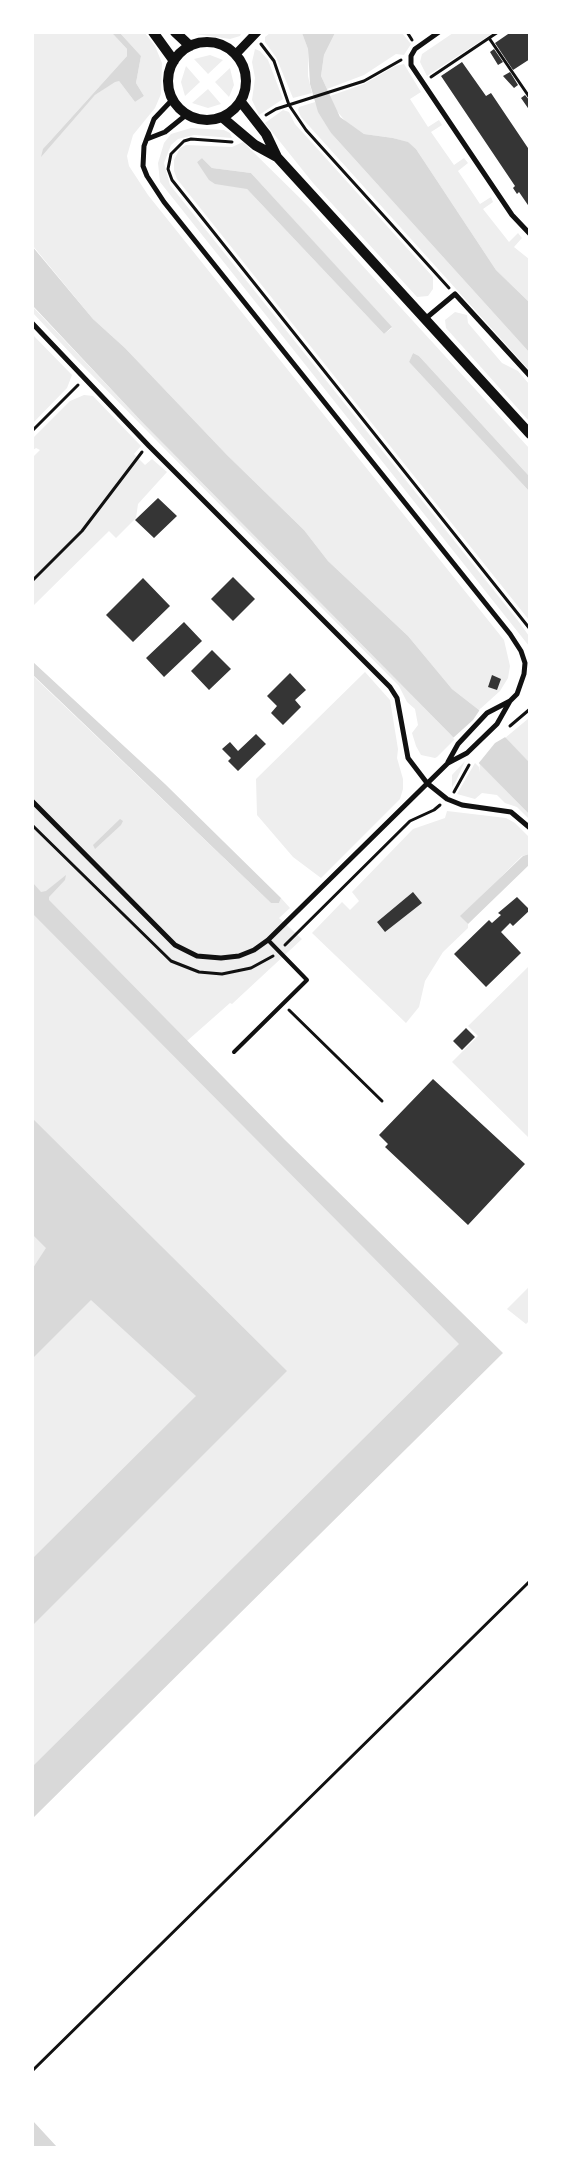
<!DOCTYPE html>
<style>
body{margin:0}
#map{position:relative;width:562px;height:2180px;overflow:hidden;background:#fff;font-family:"Golos Text",sans-serif}
canvas{display:block}
.frame{position:absolute;inset:0;border:34px solid #fff;pointer-events:none}
</style>
<div id="map">
<canvas width="562" height="2180"></canvas>
<div class="frame"></div>
</div>
<script>
const ctx = document.querySelector('canvas').getContext('2d');
ctx.lineJoin = 'round';
function paint(path, color) { ctx.fillStyle = color; ctx.fill(path, 'evenodd'); }
const shape = rows => new Path2D(rows.map(r => 'M' + r).join(''));
function trace(path, color, width, dash) { ctx.strokeStyle = color; ctx.lineWidth = width; ctx.lineCap = dash ? 'butt' : 'round'; ctx.setLineDash(dash || []); ctx.stroke(path); }
paint(shape([
 [242,32,240,36,230,39,188,33],
 [33,33,112,33,127,49,127,56,43,149,95,95,115,81,119,81,135,102,144,96,136,83,141,56,120,33,145,33,155,46,162,63,161,94,155,108,133,135,127,156,129,166,148,195,504,640,510,666,508,678,500,691,479,710,452,689,408,636,328,561,304,530,227,455,125,348,93,319,33,246],
 [270,33,302,33,308,49,308,76,312,93,293,98,276,57,265,42,265,37],
 [335,33,402,33,411,44,404,55,396,54,364,75,327,89,321,76,324,55],
 [453,33,493,33,427,76,420,62,422,54],
 [255,49,260,51,268,60,283,99,259,115,252,100,255,78,252,62],
 [210,55,223,60,208,74,194,59],
 [404,64,421,92,410,99,428,127,439,120,442,125,431,132,454,165,464,158,468,163,458,171,480,204,491,197,493,202,483,209,509,242,518,233,522,238,514,247,529,259,529,302,496,270,416,149,407,142,393,138,364,134,347,123,335,109,330,96,364,84,395,66],
 [186,66,200,82,185,96,181,82],
 [230,68,234,85,229,97,215,82],
 [208,89,221,104,208,108,192,103],
 [315,102,331,133,529,352,529,370,301,117,298,110,299,107],
 [283,110,289,112,295,124,433,277,433,289,428,296,417,297,313,183,265,123],
 [191,128,224,130,230,133,232,138,194,135,178,139,171,145,164,163,170,185,519,622,529,636,529,646,160,182,158,163,164,143,171,134],
 [243,142,308,206,529,448,529,476,419,356,413,353,409,362,529,491,529,620,177,179,174,171,174,160,180,148,186,145,232,147],
 [202,158,212,168,251,173,392,328,384,334,247,189,197,162],
 [32,306,142,422,455,739,437,757,435,758,421,755,416,746,412,733,418,725,415,709,407,702,399,686,73,356,33,313],
 [455,312,467,315,468,323,502,363,518,371,529,384,529,421,446,328,445,320],
 [32,334,72,375,67,388,33,423],
 [84,395,93,396,141,446,134,454,145,465,152,459,167,472,138,504,136,518,116,538,109,531,33,606,32,458,40,450,36,448,33,450,33,438,70,401],
 [365,672,390,700,398,749,397,758,403,779,403,789,400,799,321,878,293,857,257,815,256,779],
 [32,675,271,903,279,903,281,898,290,908,279,918,302,939,232,1004,230,1003,179,1048,478,1345,32,1788],
 [529,718,529,762,505,738],
 [465,761,456,781,452,787,452,775],
 [475,763,479,767,479,773,480,764,529,814,529,819,517,807,505,803,497,795,482,793,475,799,457,794],
 [447,811,506,818,515,823,529,837,529,854,522,856,461,916,468,924,468,928,443,952,425,981,419,1007,406,1023,312,933,342,902,350,910,359,901,352,892,413,829,445,818],
 [529,966,530,966,529,1138,452,1062,478,1036,468,1026],
 [529,1287,529,1321,526,1324,507,1309]
]), '#eee');
paint(shape([
 [112,33,120,33,141,56,136,83,144,96,135,102,119,81,115,82,95,95,41,157,43,149,127,56,127,49],
 [302,33,335,33,324,55,321,76,340,117,364,134,393,138,408,142,416,149,496,270,529,302,529,352,331,133,318,112,310,84,308,49],
 [202,158,212,168,251,173,392,327,384,334,247,189,215,184,209,180,197,162],
 [32,246,93,319,125,348,227,455,304,530,328,561,408,636,452,689,479,710,529,762,529,814,142,422,33,306],
 [413,353,419,356,529,476,529,491,409,362],
 [33,662,165,784,281,898,279,903,271,903,33,675],
 [120,819,123,821,121,825,95,849,93,845],
 [529,854,529,865,468,924,460,916,523,856],
 [66,875,65,880,49,897,49,900,285,1140,503,1353,33,1818,33,1766,459,1344,33,914,33,883,41,892,46,891],
 [33,1119,287,1371,33,1625,33,1558,196,1396,91,1300,33,1358,33,1268,46,1248,33,1235],
 [32,2121,33,2121,57,2147,33,2147]
]), '#d9d9d9');
paint(shape([
 [481,708,507,736,495,743,478,764,453,738,473,720]
]), '#fff');
paint(shape([
 [511,32,530,32,530,59,513,70,495,43],
 [494,49,503,62,498,65,490,52],
 [462,62,486,96,491,93,530,151,530,208,519,192,517,194,513,188,515,186,441,76],
 [510,72,518,85,514,88,503,76],
 [525,95,530,101,530,111,521,98],
 [158,498,177,516,154,538,135,520],
 [233,577,255,599,233,621,211,599],
 [143,578,170,606,133,642,106,615],
 [184,622,202,641,164,677,146,658],
 [212,650,231,669,209,690,191,671],
 [290,673,306,690,295,700,301,707,283,725,271,713,277,706,267,696],
 [492,675,501,679,497,690,488,687],
 [256,734,266,744,238,771,228,761,231,758,222,749,230,742,238,751],
 [413,892,422,903,385,932,377,922],
 [517,897,530,910,513,926,510,923,501,932,521,953,486,987,454,954,489,920,492,923,501,915,498,913],
 [466,1028,475,1037,462,1050,453,1041],
 [433,1079,525,1164,468,1225,385,1147,388,1144,379,1135]
]), '#353535');
trace(shape([
 [407,32,412,40],
 [489,38,530,98],
 [261,44,274,61,289,105,306,130,449,288],
 [431,77,498,32],
 [266,115,276,109,364,81,401,60],
 [232,142,191,139,184,141,171,154,168,169,172,180,530,629],
 [32,431,78,385],
 [32,581,82,531,142,452],
 [510,726,530,709],
 [454,792,469,765],
 [32,825,171,961,199,972,222,974,251,968,273,956],
 [285,945,410,821,434,810,440,805],
 [289,1010,382,1101],
 [32,2071,530,1581]
]), '#111', 3);
trace(shape([
 [234,1052,307,980,268,940]
]), '#111', 4);
trace(shape([
 [439,32,415,49,411,56,411,65,512,215,530,234],
 [147,139,165,132,186,115],
 [425,319,455,294,530,376],
 [32,323,149,446,390,687,397,698,408,758,427,783,447,799,462,805,511,812,530,828],
 [448,762,458,744,487,713,510,701],
 [32,801,175,945,197,956,221,958,239,956,254,950,268,940,448,763,467,753,497,724,510,701,517,694,524,674,525,663,521,651,510,634,164,202,147,176,143,166,144,146,154,119,172,100]
]), '#111', 5);
trace(shape([
 [236,54,257,32]
]), '#111', 9);
trace(shape([
 [153,32,174,61],
 [175,32,190,46],
 '168 81a39 39 0 1 1 78 0a39 39 0 1 1-78 0Z',
 [241,102,266,134,277,157,530,434],
 [223,118,255,145,277,157]
]), '#111', 10);
</script>
